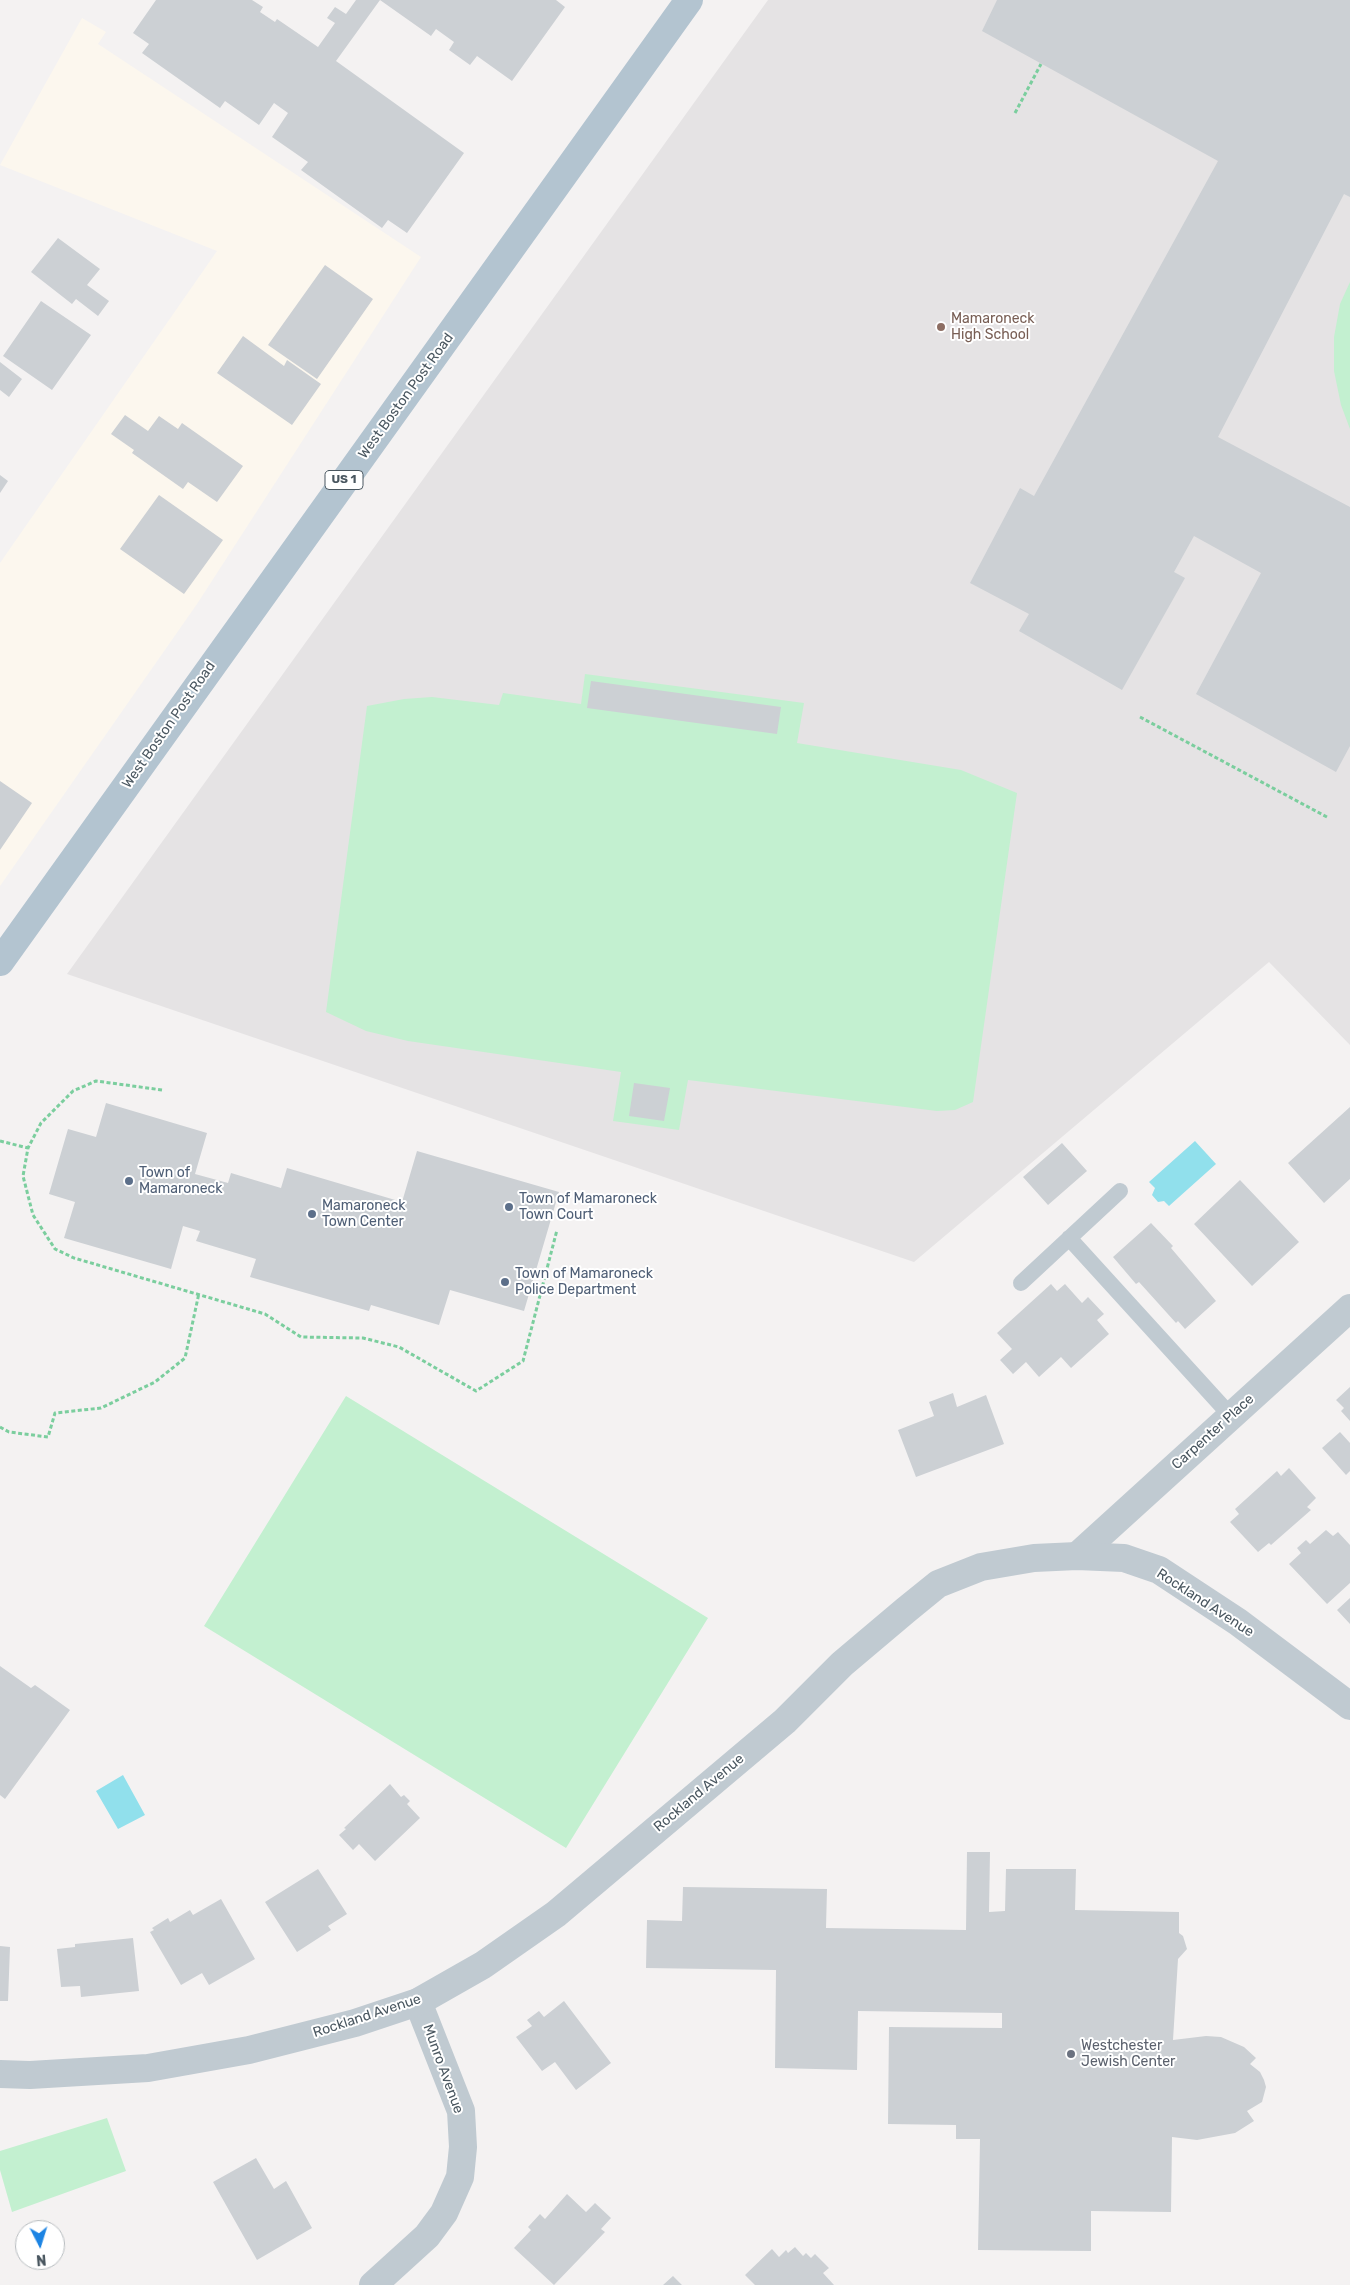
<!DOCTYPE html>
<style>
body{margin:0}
#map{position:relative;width:1350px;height:2285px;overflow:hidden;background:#f4f2f2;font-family:Rubik,sans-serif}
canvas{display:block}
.north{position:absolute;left:15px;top:2220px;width:50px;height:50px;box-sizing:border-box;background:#fff;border:1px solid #b7bcbf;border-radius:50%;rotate:175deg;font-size:14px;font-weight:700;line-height:20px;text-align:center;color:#4a5760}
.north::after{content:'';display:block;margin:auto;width:18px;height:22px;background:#1d84e3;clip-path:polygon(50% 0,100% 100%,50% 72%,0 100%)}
</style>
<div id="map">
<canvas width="1350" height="2285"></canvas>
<div class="north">N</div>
</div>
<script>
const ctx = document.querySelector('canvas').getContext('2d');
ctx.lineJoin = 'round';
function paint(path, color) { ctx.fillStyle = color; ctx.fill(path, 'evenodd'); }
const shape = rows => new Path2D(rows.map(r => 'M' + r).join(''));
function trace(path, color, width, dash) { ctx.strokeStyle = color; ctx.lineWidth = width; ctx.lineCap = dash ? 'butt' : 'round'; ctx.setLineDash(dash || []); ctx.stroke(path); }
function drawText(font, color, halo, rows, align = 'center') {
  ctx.font = font + ' Rubik,sans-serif'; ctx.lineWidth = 4; ctx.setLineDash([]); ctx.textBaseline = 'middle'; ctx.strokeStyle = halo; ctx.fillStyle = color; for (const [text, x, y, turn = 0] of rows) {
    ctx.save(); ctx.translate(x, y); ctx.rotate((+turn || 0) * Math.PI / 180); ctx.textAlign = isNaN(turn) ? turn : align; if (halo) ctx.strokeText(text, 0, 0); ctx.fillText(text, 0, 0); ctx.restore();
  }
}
paint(shape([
 [82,18,106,32,98,44,421,257,197,604,0,886,0,563,217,251,0,165]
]), '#fcf7ee');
paint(shape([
 [768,0,1350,0,1350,1045,1269,962,914,1262,67,974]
]), '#e5e3e4');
paint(shape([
 [1350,282,1350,429,1341,405,1334,371,1334,337,1340,304],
 [585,674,804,703,797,743,961,770,1017,793,973,1102,955,1110,937,1111,688,1080,679,1130,613,1121,621,1072,408,1041,366,1031,326,1012,367,706,404,699,432,697,499,705,503,693,581,704],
 [346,1396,708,1618,566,1848,204,1626],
 [107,2118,126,2171,12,2212,0,2170,0,2151]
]), '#c3f0d0');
paint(shape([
 [1195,1141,1216,1164,1169,1206,1164,1201,1158,1202,1152,1195,1155,1188,1149,1182],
 [123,1775,145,1815,118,1829,96,1791]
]), '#91e0ec');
paint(shape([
 [156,0,252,0,263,7,260,12,275,22,277,19,318,47,335,23,327,18,335,7,346,14,356,0,556,0,565,7,512,81,477,56,470,65,449,50,454,42,436,29,431,36,380,0,336,61,464,153,407,233,388,220,382,228,301,170,308,162,272,137,288,113,274,103,259,125,225,101,220,108,142,53,149,44,133,33],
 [997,0,1350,0,1350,197,1344,194,1218,437,1350,507,1350,746,1336,772,1196,694,1261,573,1194,536,1174,572,1185,578,1122,690,1019,631,1029,614,970,583,1020,488,1034,496,1218,161,982,31],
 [58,238,100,269,87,285,109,301,98,316,76,299,72,304,31,272],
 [325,265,373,299,317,379,268,345],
 [41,301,91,335,52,390,3,356],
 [243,336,284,366,287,360,321,384,292,425,217,373],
 [0,362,22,379,9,397,0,390],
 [125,415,148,431,159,416,178,429,182,423,243,466,217,502,188,482,183,489,132,453,134,450,111,434],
 [0,475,8,481,0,493],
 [159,495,223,540,184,594,120,549],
 [591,681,781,707,777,734,587,708],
 [0,781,32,803,0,850],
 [634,1083,670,1088,664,1121,629,1116],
 [106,1103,207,1133,195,1174,228,1183,231,1173,281,1188,287,1168,402,1202,417,1151,559,1192,524,1311,450,1290,439,1325,371,1305,369,1311,250,1277,256,1259,196,1241,200,1231,183,1226,171,1269,64,1238,75,1202,49,1194,68,1129,96,1137],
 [1350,1107,1350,1179,1324,1203,1288,1163],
 [1062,1143,1087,1171,1048,1205,1023,1177],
 [1240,1180,1299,1242,1252,1286,1194,1224],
 [1151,1223,1173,1246,1171,1248,1216,1301,1185,1329,1178,1321,1176,1323,1139,1282,1136,1284,1113,1257],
 [1051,1284,1057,1291,1065,1284,1082,1303,1088,1297,1104,1314,1097,1320,1109,1334,1071,1368,1061,1357,1039,1377,1026,1362,1013,1374,1000,1360,1012,1349,997,1333],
 [1350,1387,1350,1421,1341,1411,1344,1408,1336,1400],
 [953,1393,957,1407,986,1395,1004,1444,916,1477,898,1430,934,1416,929,1402],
 [1340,1432,1350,1443,1350,1471,1346,1475,1322,1448],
 [1289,1468,1316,1498,1307,1507,1311,1510,1271,1545,1269,1543,1258,1552,1230,1522,1239,1514,1235,1509,1277,1471,1281,1476],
 [1326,1530,1333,1536,1338,1532,1350,1545,1350,1583,1327,1604,1289,1564,1301,1553,1297,1548,1306,1540,1310,1544],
 [1350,1598,1350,1624,1337,1610],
 [0,1666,31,1688,35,1685,70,1710,5,1799,0,1795],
 [390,1784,401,1797,404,1795,410,1801,407,1804,420,1818,375,1861,359,1844,353,1850,339,1835,346,1829,344,1828],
 [967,1852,990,1852,989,1912,1005,1911,1006,1869,1076,1869,1075,1910,1179,1912,1179,1933,1183,1936,1187,1949,1178,1959,1173,2040,1206,2036,1221,2037,1244,2047,1256,2058,1250,2064,1260,2072,1264,2080,1266,2087,1262,2102,1247,2111,1254,2121,1235,2133,1197,2140,1172,2137,1171,2212,1091,2211,1091,2251,978,2250,980,2139,956,2139,956,2125,888,2124,889,2027,1002,2028,1002,2013,858,2011,857,2070,775,2068,776,1970,646,1968,647,1920,682,1921,683,1887,827,1889,826,1928,966,1930],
 [318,1869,347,1914,328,1926,331,1930,297,1952,265,1902],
 [221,1899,255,1959,209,1985,202,1973,181,1985,150,1932,154,1930,152,1928,168,1918,170,1922,190,1910,193,1915],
 [133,1938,139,1991,81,1997,80,1986,61,1987,57,1949,75,1947,75,1944],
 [0,1946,10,1947,8,2001,0,2001],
 [564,2001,611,2063,576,2090,555,2062,542,2071,516,2037,532,2026,527,2020,539,2011,544,2017],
 [256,2158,274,2189,286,2181,312,2228,257,2260,213,2182],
 [567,2194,586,2212,595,2203,611,2218,601,2229,605,2232,554,2285,514,2248,531,2230,528,2227,540,2214,545,2219],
 [795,2247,803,2256,806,2253,811,2258,815,2254,829,2268,823,2273,834,2285,755,2285,745,2275,772,2249,779,2257,786,2250,788,2253],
 [673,2276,682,2285,663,2285]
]), '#ccd0d4');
trace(shape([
 [1015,113,1041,64],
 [1140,717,1327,817],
 [162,1090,96,1081,73,1091,41,1123,28,1148,23,1176,33,1215,55,1249,74,1258,265,1314,301,1337,363,1338,399,1347,476,1391,523,1361,557,1230],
 [0,1141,28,1148],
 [0,1427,9,1432,48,1437,55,1413,101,1408,155,1382,185,1358,199,1293]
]), '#7bce9e', 3, [4, 2.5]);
trace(shape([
 [1069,1238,1231,1416],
 [1021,1283,1120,1191]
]), '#c0cad1', 16);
trace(shape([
 [1077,1556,1350,1308],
 [373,2285,427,2236,444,2213,460,2177,463,2147,461,2111,418,2002]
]), '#c0cad1', 28);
trace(shape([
 [0,2074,30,2075,148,2068,249,2050,355,2023,418,2002,483,1965,556,1914,785,1721,842,1664,906,1610,938,1584,981,1567,1034,1558,1077,1556,1124,1558,1159,1570,1238,1622,1350,1706]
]), '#c0cad1', 28);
trace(shape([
 [0,962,689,0]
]), '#b3c4d0', 28);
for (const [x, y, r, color] of [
 [941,327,5,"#8d6e63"],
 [129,1181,5,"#5c6f8a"],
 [509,1207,5,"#5c6f8a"],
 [312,1214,5,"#5c6f8a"],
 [505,1282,5,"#5c6f8a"],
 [1071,2054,5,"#6b7280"]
]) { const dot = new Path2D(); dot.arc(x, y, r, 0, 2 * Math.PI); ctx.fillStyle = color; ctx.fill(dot); trace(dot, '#fff', 2); }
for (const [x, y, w] of [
 [344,480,38]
]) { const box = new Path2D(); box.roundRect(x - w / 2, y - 9.5, w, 19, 4); ctx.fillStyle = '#fff'; ctx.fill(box); trace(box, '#4a5760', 1); }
drawText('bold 12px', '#4a5760', null, [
 ["US 1",344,480]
]);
drawText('14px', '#785e54', '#fff', [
 ["Mamaroneck",951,319],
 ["High School",951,335]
], 'left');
drawText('14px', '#4a5760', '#fff', [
 ["West Boston Post Road",406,396,-54],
 ["West Boston Post Road",169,725,-55],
 ["Carpenter Place",1213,1432,-42],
 ["Rockland Avenue",1205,1603,33],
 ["Rockland Avenue",699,1793,-40],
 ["Rockland Avenue",367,2016,-18],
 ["Munro Avenue",443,2069,70]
]);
drawText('14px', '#4e5e75', '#fff', [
 ["Town of",139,1173],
 ["Mamaroneck",139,1189],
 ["Town of Mamaroneck",519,1199],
 ["Town Court",519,1215],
 ["Mamaroneck",322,1206],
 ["Town Center",322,1222],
 ["Town of Mamaroneck",515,1274],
 ["Police Department",515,1290]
], 'left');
drawText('14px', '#5b616d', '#fff', [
 ["Westchester",1081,2046],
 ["Jewish Center",1081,2062]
], 'left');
</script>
